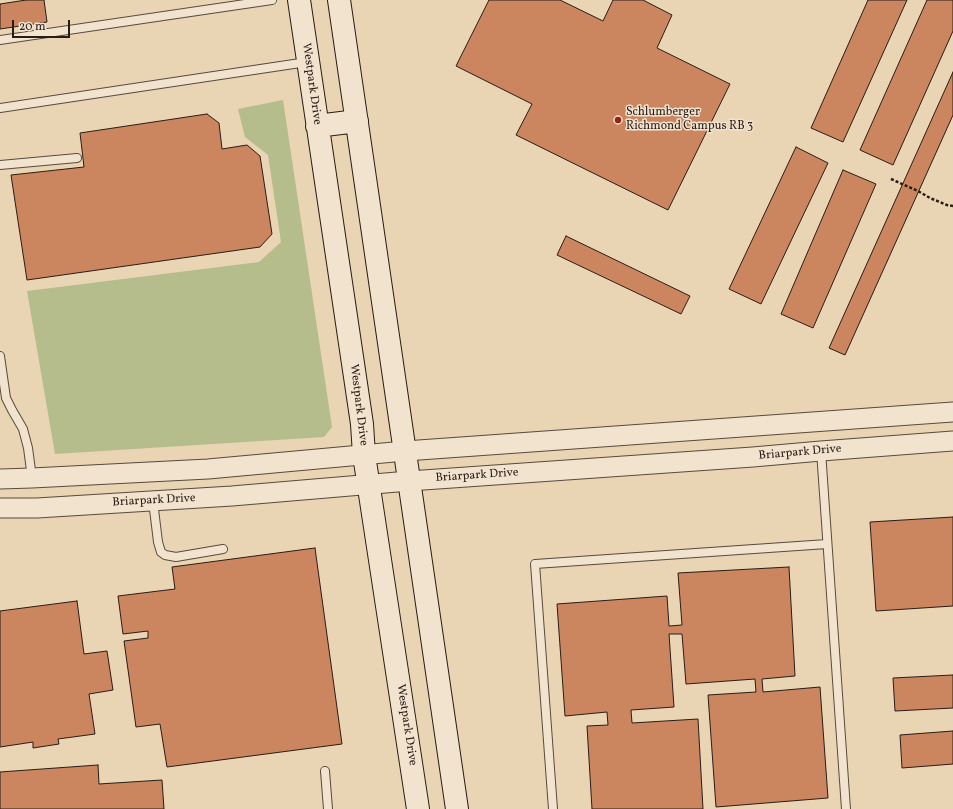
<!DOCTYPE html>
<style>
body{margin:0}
#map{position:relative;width:953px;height:809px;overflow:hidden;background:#e9d4b3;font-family:Vollkorn,serif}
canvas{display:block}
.scale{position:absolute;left:12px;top:20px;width:58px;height:18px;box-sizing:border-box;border:2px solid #291c17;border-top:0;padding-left:5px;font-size:12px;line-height:14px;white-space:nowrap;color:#291c17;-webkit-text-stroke:3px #f1e3ce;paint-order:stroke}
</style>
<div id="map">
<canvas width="953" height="809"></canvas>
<div class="scale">20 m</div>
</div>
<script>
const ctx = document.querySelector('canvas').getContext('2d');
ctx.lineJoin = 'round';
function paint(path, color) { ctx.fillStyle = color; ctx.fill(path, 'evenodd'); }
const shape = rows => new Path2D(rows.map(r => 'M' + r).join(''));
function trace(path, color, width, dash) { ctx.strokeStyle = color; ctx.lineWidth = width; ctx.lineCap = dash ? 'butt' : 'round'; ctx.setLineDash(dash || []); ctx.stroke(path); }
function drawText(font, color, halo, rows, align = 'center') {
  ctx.font = font + ' Vollkorn,serif'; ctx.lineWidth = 3; ctx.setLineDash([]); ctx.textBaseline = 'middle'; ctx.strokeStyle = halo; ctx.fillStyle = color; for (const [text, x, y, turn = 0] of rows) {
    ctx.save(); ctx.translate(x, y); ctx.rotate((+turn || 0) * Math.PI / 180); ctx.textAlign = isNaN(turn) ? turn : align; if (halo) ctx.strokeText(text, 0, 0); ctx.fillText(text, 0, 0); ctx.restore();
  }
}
paint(shape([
 [283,100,332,427,324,437,55,454,27,291,259,262,281,242,268,155,245,137,238,109]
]), '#b6bd8c');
const building = shape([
 [26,0,44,0,47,22,0,29,0,4,26,0],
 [489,0,560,0,603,21,613,0,643,0,672,15,657,48,730,84,668,210,516,135,532,104,456,66,489,0],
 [868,0,907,0,843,142,811,128,868,0],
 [927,0,953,0,953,31,893,165,860,150,927,0],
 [953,72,953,115,845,355,829,348,953,72],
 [207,114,219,123,222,149,247,145,260,156,272,234,260,247,27,280,11,175,84,167,80,133,207,114],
 [796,147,828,163,761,304,729,289,796,147],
 [843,170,876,184,813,328,781,314,843,170],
 [566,236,690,296,681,314,557,255,566,236],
 [953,517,953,606,876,611,870,522,953,517],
 [315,548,342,744,167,767,160,724,136,727,124,641,148,638,148,631,123,634,118,596,175,589,172,567,315,548],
 [789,567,795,676,762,679,763,692,820,687,828,798,716,807,708,695,756,692,755,679,686,684,682,634,669,634,674,707,631,710,632,723,698,719,703,809,592,809,587,726,608,725,607,712,565,716,557,604,667,596,669,626,682,625,678,573,789,567],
 [77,601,84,654,107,651,113,690,89,694,95,734,58,739,59,744,33,748,33,742,0,747,0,611,77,601],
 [953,675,953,708,895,711,893,678,953,675],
 [953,731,953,764,902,768,900,735,953,731],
 [98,765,99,784,162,780,164,809,0,809,0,772,98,765]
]);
paint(building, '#cb8660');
trace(building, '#291c17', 1);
const service = shape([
 [0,40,272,0],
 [0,108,307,62],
 [0,165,77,158],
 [0,356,6,398,12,410,23,429,28,448,32,478],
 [821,451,846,809],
 [153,501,158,542,161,552,165,555,176,557,223,549],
 [325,771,328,809],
 [553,809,535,564,827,544]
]);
const tertiary = shape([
 [0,479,32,478,208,469,405,451,953,412],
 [0,508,37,508,232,496,409,481,753,457,821,451,953,441]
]);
const secondary = shape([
 [299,0,362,424,364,455,418,809],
 [339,0,457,809],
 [317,126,357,121]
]);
trace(service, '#594a3e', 10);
trace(tertiary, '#594a3e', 21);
trace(secondary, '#291c17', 24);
trace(shape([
 [891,179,918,191,930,198,947,205,953,206]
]), '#291c17', 2.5, [3, 2]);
trace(service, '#f1e3ce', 8);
trace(tertiary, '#f1e3ce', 19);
trace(secondary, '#f1e3ce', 22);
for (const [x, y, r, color] of [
 [618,120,4,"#8f2418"]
]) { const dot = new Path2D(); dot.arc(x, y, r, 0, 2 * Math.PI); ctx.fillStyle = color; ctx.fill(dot); trace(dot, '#f1e3ce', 1.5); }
drawText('12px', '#291c17', '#f1e3ce', [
 ["Westpark Drive",311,84,82],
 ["Westpark Drive",358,405,83],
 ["Briarpark Drive",800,453,-5],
 ["Briarpark Drive",477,476,-4],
 ["Briarpark Drive",154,501,-3],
 ["Westpark Drive",406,725,81]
]);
drawText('12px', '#291c17', '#f1e3ce', [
 ["Schlumberger",626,113],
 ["Richmond Campus RB 3",626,127]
], 'left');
</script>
